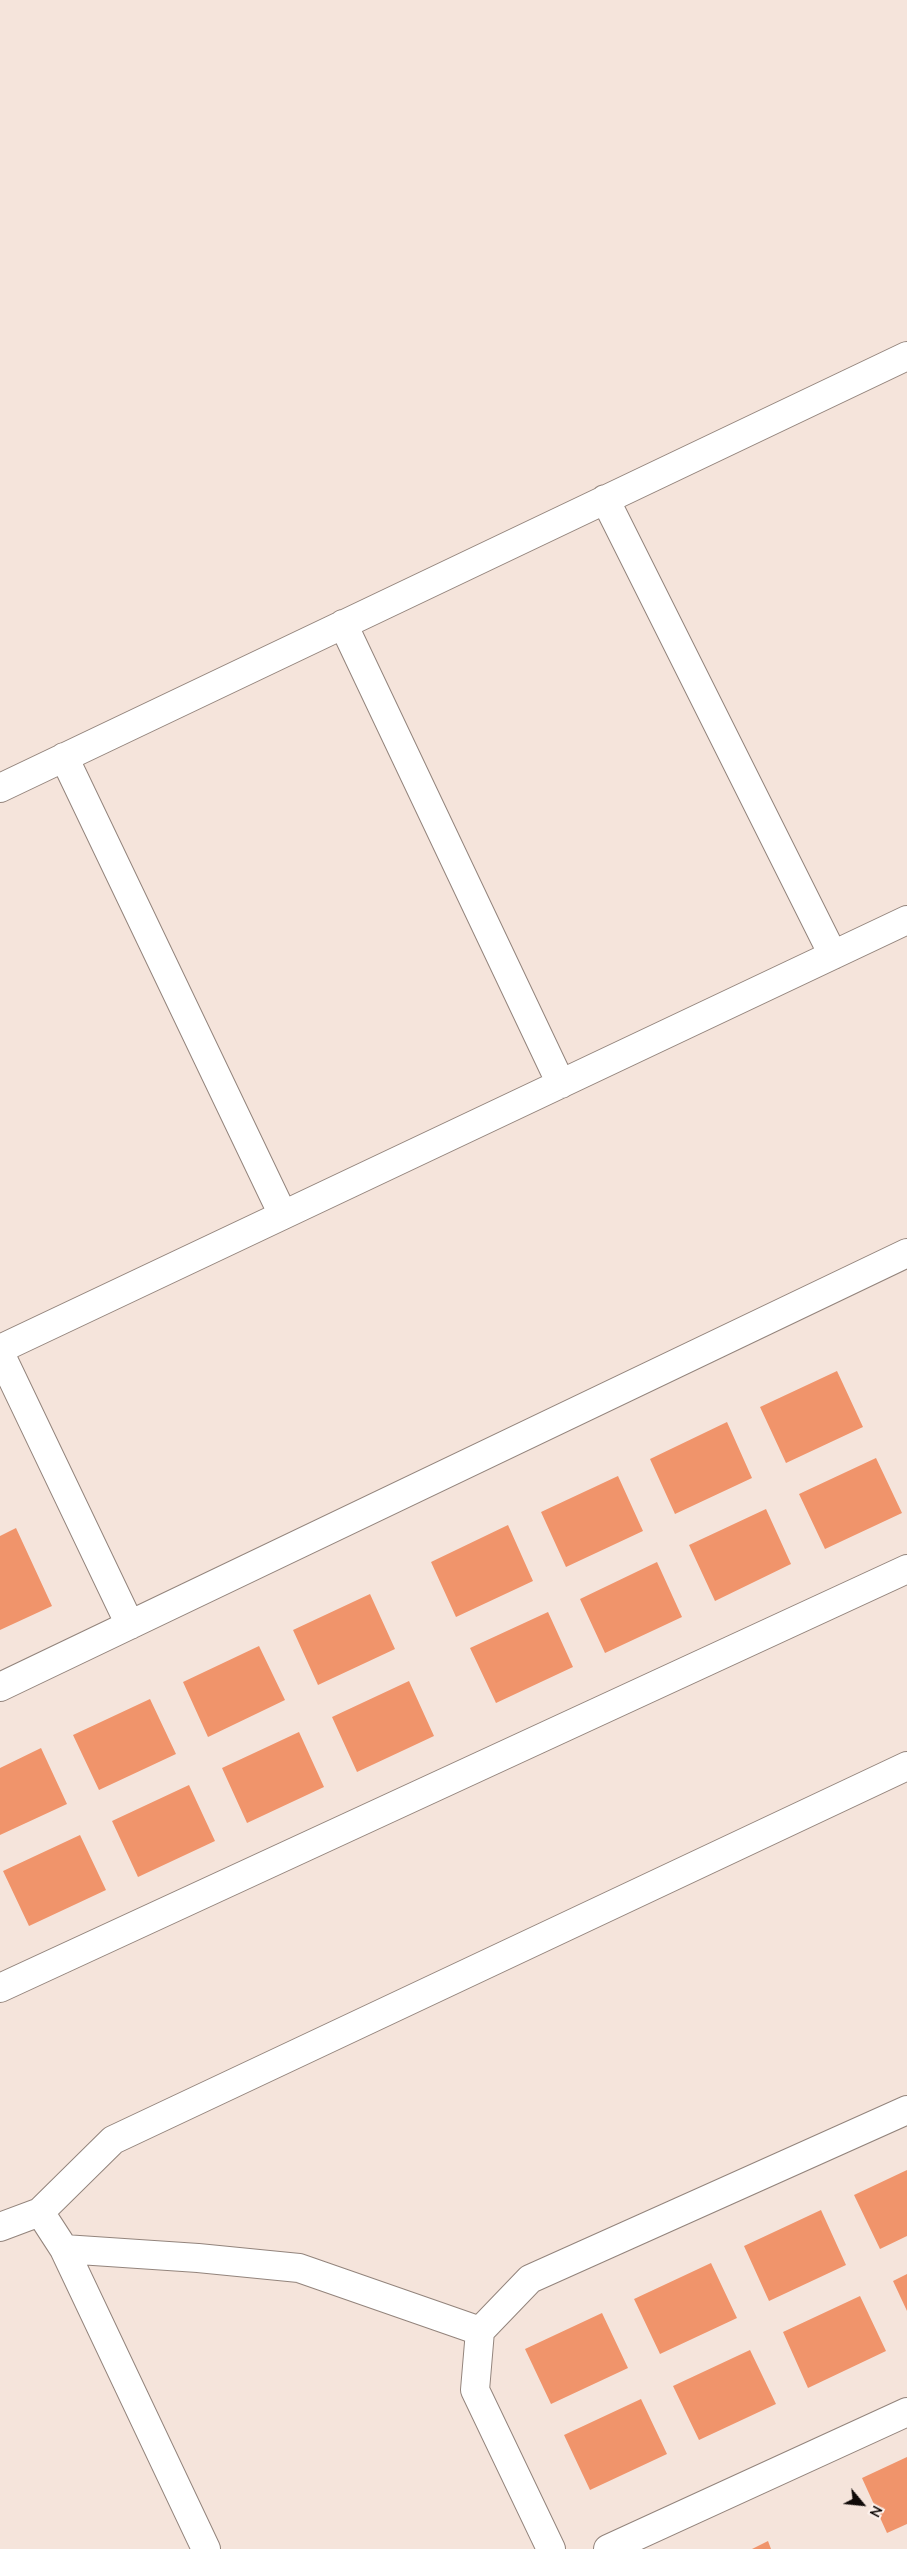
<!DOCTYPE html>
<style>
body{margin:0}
#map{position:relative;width:907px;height:2549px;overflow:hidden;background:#f5e4db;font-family:"Nunito Sans",sans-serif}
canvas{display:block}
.north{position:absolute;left:837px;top:2479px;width:50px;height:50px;-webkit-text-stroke:4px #fdf2ed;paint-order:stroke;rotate:118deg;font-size:14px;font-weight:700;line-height:20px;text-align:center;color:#100a08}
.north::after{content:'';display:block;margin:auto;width:18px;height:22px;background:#100a08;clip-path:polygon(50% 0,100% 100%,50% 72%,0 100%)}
</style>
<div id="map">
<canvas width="907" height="2549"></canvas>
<div class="north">N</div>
</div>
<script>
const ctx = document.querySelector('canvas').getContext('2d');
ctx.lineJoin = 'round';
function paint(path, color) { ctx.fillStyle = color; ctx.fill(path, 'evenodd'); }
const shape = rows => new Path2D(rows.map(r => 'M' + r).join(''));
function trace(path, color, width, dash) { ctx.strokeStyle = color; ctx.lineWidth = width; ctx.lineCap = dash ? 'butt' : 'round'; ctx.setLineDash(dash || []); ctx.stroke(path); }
paint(shape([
 [837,1371,863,1427,786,1463,760,1407],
 [727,1422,752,1478,675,1514,650,1459],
 [876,1458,902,1513,825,1549,799,1494],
 [618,1476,643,1531,566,1567,541,1512],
 [766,1509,791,1564,715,1601,689,1545],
 [508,1525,533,1581,456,1617,431,1562],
 [16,1528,52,1606,0,1630,0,1536],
 [657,1562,682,1617,605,1653,580,1599],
 [370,1594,395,1649,318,1685,293,1630],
 [548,1612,573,1667,496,1703,470,1648],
 [259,1646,285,1700,208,1737,183,1682],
 [409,1681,434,1736,357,1772,332,1717],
 [150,1699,176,1754,99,1790,73,1735],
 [299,1732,324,1787,247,1823,222,1768],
 [41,1748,67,1804,0,1835,0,1768],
 [189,1785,215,1841,138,1877,112,1821],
 [80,1835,106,1890,29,1926,3,1871],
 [907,2170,907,2236,880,2249,854,2195],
 [821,2210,846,2265,769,2301,744,2246],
 [711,2263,737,2318,660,2354,634,2299],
 [907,2274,907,2311,893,2281],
 [860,2296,886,2351,808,2388,783,2332],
 [602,2313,628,2368,551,2404,525,2349],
 [750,2350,776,2404,699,2440,673,2386],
 [641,2399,667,2454,590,2490,564,2435],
 [907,2457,907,2524,887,2533,862,2478],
 [768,2541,771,2549,752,2549]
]), '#f0946b');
const minor = shape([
 [605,499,833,955],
 [343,624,561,1084],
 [64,757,283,1215],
 [0,788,907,356],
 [0,1349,907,920],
 [0,1353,130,1625],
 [0,1687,907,1253],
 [0,1988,907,1569],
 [40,2212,64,2249,206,2549],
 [0,2227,40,2212,113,2140,907,1766],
 [64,2249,198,2258,299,2268,480,2331],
 [551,2549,475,2390,480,2331,530,2279,907,2110],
 [608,2549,907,2412]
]);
trace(minor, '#93847c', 30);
trace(minor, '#fff', 28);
</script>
